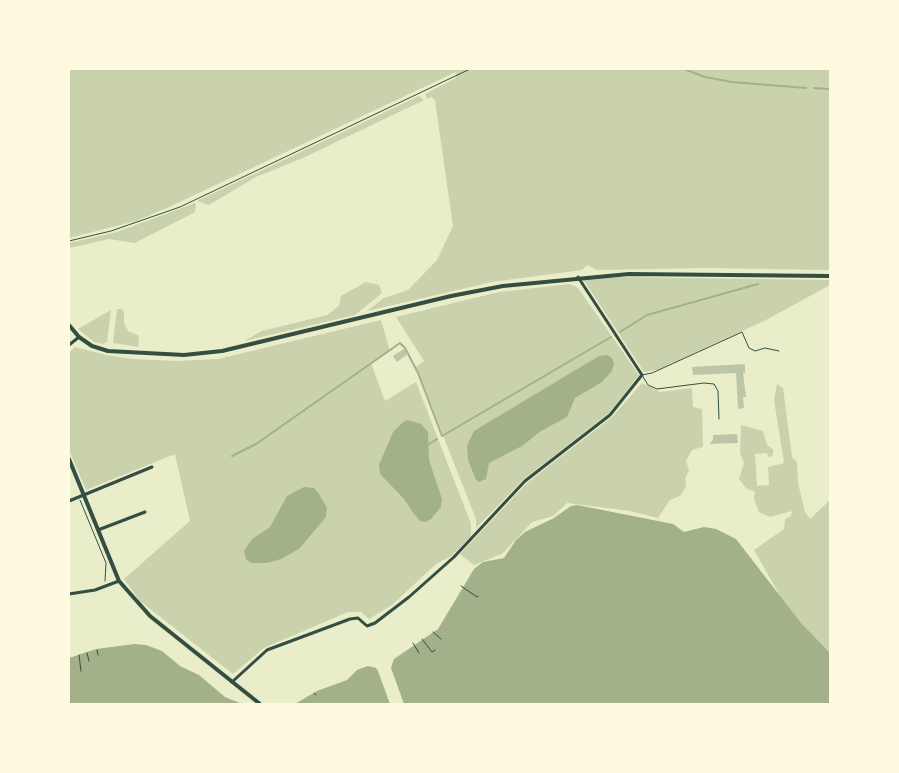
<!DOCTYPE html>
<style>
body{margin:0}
#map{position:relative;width:899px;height:773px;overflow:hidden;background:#e9edc9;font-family:Manrope,sans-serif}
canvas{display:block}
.frame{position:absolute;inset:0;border:70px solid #fefae0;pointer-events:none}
</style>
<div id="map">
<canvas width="899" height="773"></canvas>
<div class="frame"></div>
</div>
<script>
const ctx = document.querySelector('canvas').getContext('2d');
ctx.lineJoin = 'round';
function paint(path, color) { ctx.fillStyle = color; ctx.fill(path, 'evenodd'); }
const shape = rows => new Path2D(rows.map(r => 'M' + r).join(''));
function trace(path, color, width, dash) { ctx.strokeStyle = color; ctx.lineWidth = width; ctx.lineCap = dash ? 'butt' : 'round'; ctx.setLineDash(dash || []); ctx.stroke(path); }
paint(shape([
 [69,69,830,69,830,270,706,268,597,270,587,265,582,270,492,282,367,311,384,298,408,290,437,260,453,226,435,100,431,97,427,99,425,94,456,78,456,72,169,207,136,221,69,238],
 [419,96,424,100,303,158,256,177,209,205,197,201],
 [195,203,196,204,195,212,135,243,109,239,69,248,69,243,117,232],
 [618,277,830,280,830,285,766,320,657,370,644,372,583,279],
 [366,282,379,285,382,293,355,315,244,341,262,331,327,315,339,306,341,296],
 [570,284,578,288,639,375,609,413,524,479,476,528,476,519,416,367,424,361,396,317,499,292],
 [117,309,122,309,124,312,124,323,128,331,139,336,138,347,113,343],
 [111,310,107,342,103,344,94,342,78,329],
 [381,320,390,351,371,363,385,401,416,382,471,524,471,536,451,556,436,564,392,605,369,619,361,612,348,612,264,648,233,674,140,601,124,579,190,521,175,454,86,490,69,450,69,353,75,347,106,355,133,359,177,361,218,359],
 [642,383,660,392,692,388,693,407,702,409,703,447,692,450,686,461,689,470,685,479,686,487,680,496,670,500,658,518,630,511,567,503,553,516,532,522,502,554,474,565,460,554,527,483,612,417],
 [777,384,783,388,792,457,797,462,798,483,805,512,810,519,830,500,830,653,801,624,782,599,754,550,784,529,785,519,791,516,792,511,770,517,759,512,754,499,755,492,746,488,739,479,744,463,740,453,741,425,763,431,767,445,774,450,772,456,768,457,767,453,755,454,757,486,769,485,768,467,784,463,774,400]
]), '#cad2ad');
paint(shape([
 [607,355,612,358,614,364,612,371,602,382,575,398,567,417,541,431,522,446,489,463,486,479,479,482,476,480,468,460,467,446,474,431,599,356],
 [408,420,421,424,428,432,429,460,442,499,441,507,431,519,426,522,420,521,414,514,404,499,380,474,379,465,393,432,403,422],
 [304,487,314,488,319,494,327,508,326,517,299,549,281,559,267,563,251,563,246,559,244,551,252,539,270,527,287,496],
 [577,505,673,524,684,532,704,527,716,529,736,539,801,623,830,653,830,704,404,704,391,668,394,659,438,629,474,569,483,562,504,558,516,540,525,532,554,518,571,506],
 [135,644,146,645,162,651,180,666,199,675,225,697,242,704,69,704,69,658,96,649],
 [368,666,376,668,378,671,390,704,295,704,317,691,347,680,357,670]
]), '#a3b18a');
trace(shape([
 [684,69,705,77,732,82,806,88],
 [814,88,830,89],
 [620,332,647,315,758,284],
 [429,444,437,439],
 [232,456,256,444,400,343,405,348,418,373,442,436,611,337]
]), '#a3b18a', 2);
paint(shape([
 [404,349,408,354,397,362,393,356],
 [745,364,745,373,743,373,746,397,743,397,744,408,738,409,736,373,693,375,692,367],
 [737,434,738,443,709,444,713,440,713,435]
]), '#bcc5a7');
trace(shape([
 [69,241,111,231,180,207,470,69],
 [80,500,106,563,105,581],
 [461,586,477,597,478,596],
 [433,632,441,639],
 [422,639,432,652,435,650],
 [413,643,419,653],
 [97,650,98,655],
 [87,653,89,661],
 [79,655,81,671],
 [314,693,316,695]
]), '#344e41', 1);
trace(shape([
 [719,419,718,391,714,384,704,383,657,389,648,385,642,375,652,373,742,332,749,348,755,351,765,348,779,351]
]), '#344e41', 1);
trace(shape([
 [69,345,79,337],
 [69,501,152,467],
 [98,530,145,512],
 [69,594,95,590,119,581],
 [232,682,267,650,350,619,358,618,367,626,375,623,409,597,454,557,525,481,610,415,642,375,578,277]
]), '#344e41', 3);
trace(shape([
 [69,325,79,337,92,346,108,351,184,355,222,351,451,296,503,286,629,274,830,276],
 [69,459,119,581,150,616,260,704]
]), '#344e41', 4);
</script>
